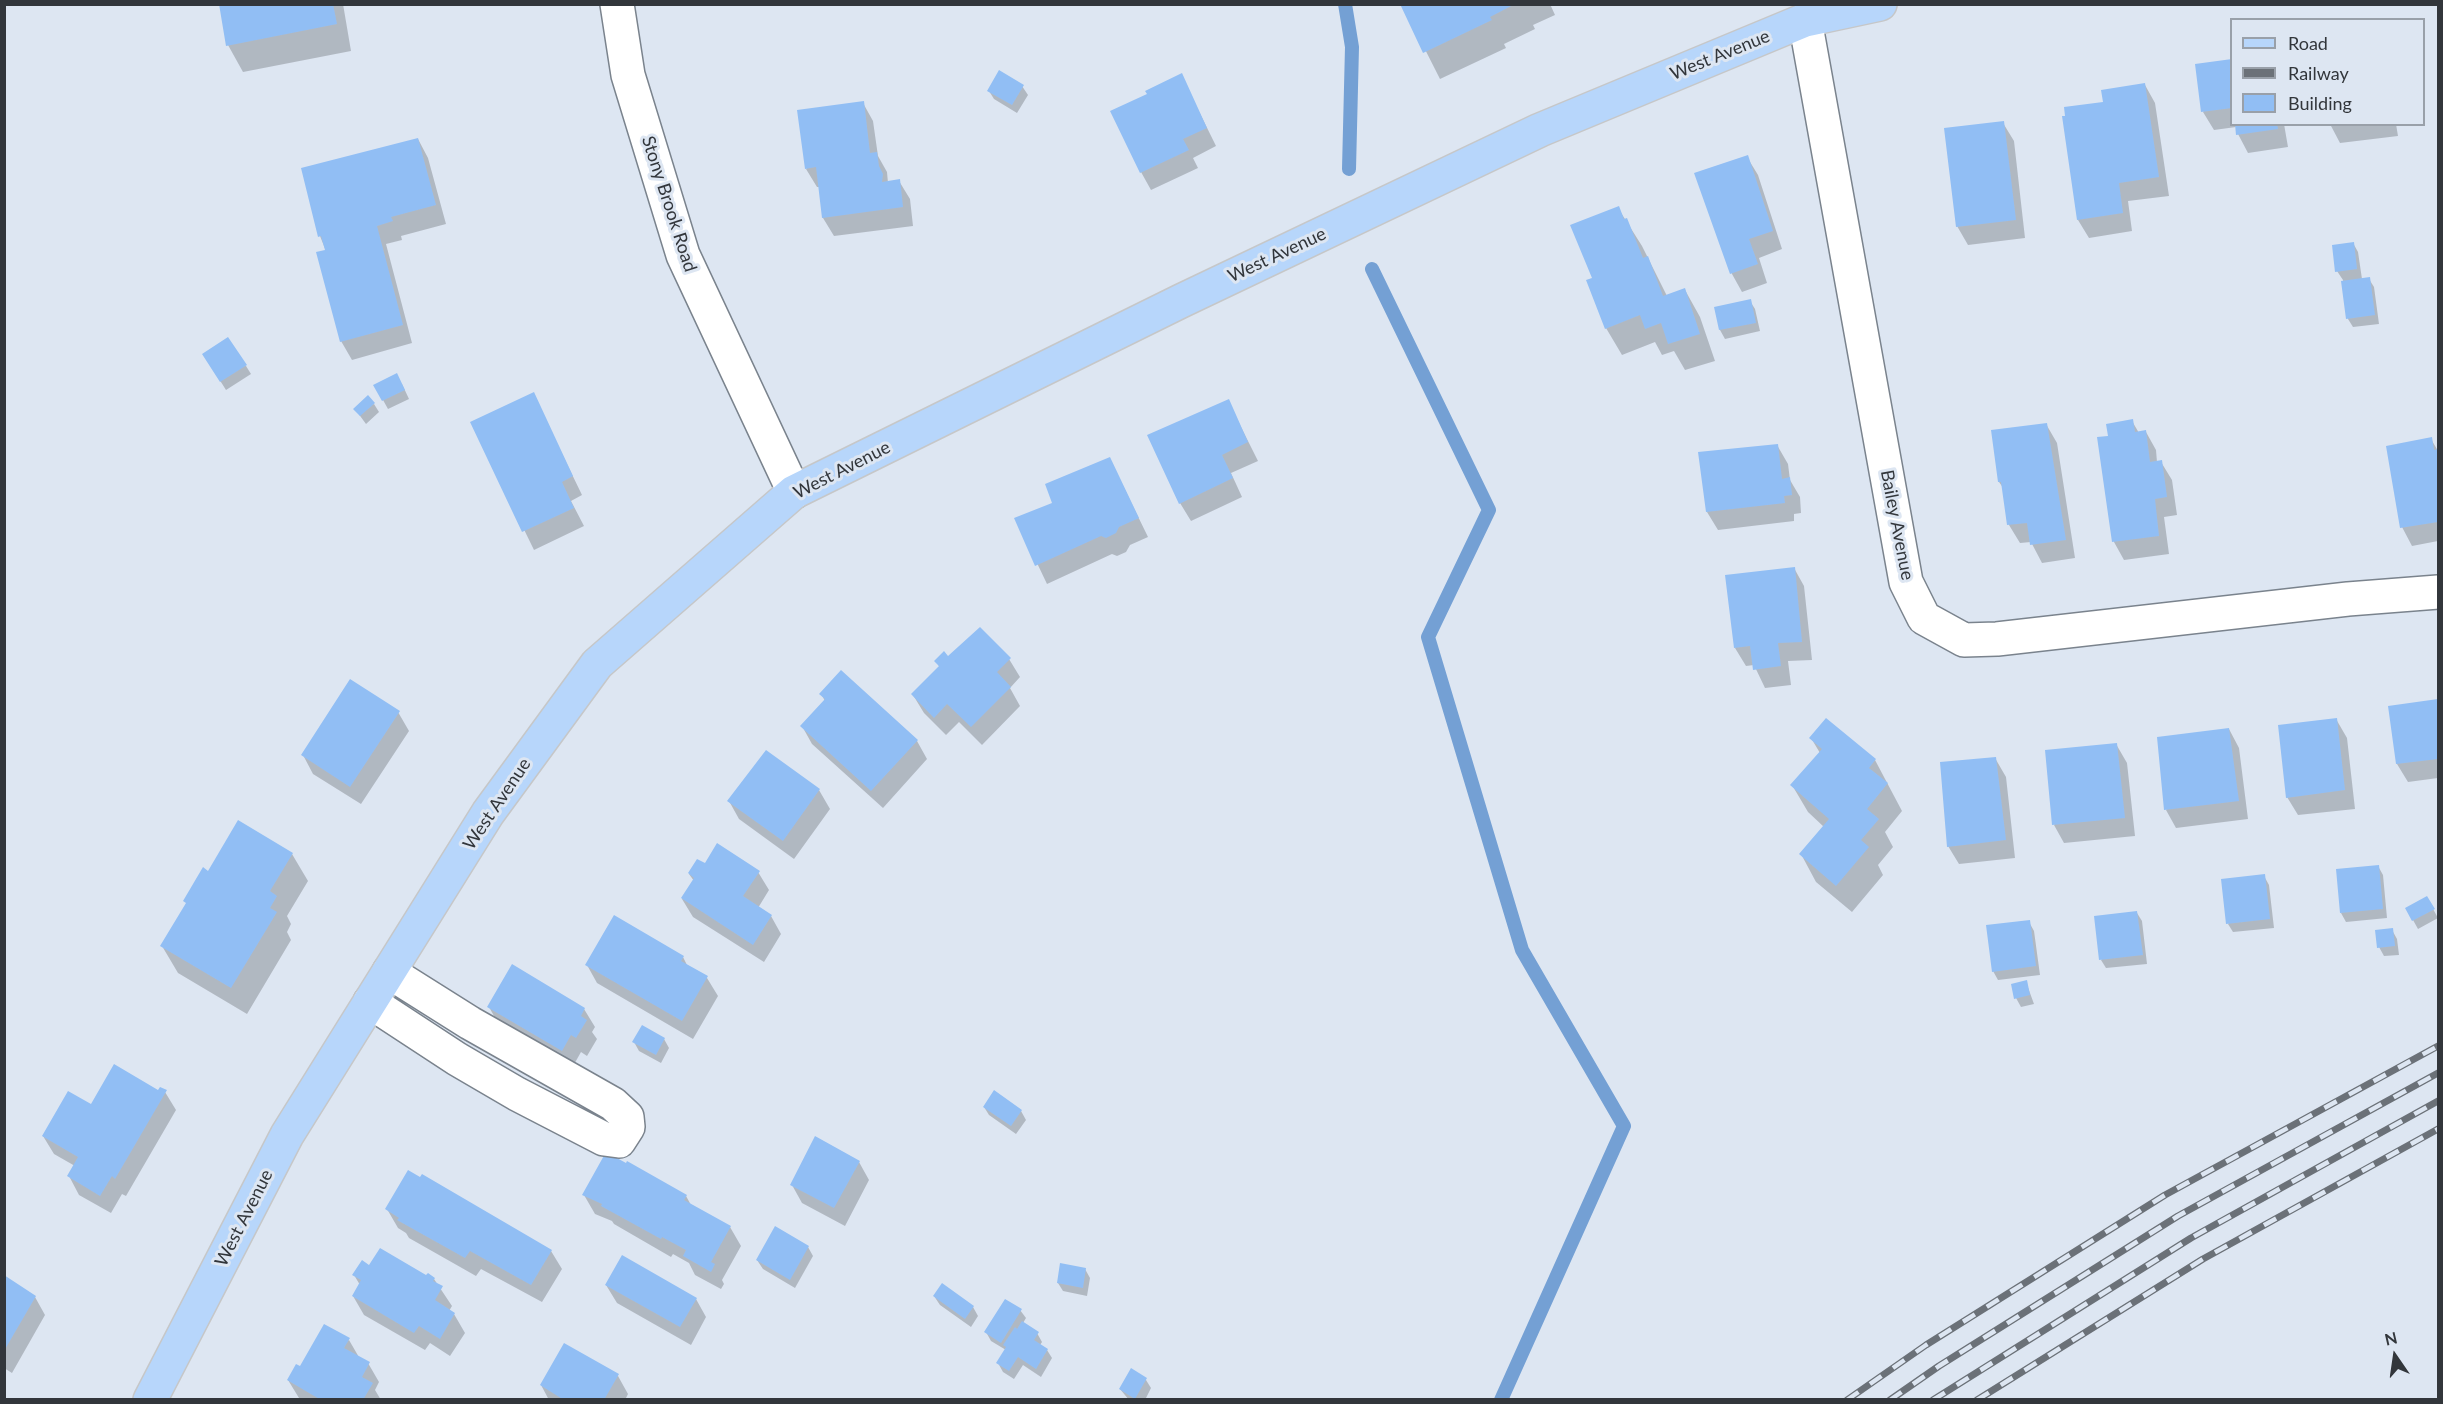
<!DOCTYPE html>
<style>
body{margin:0}
#map{position:relative;width:2443px;height:1404px;overflow:hidden;background:#dde6f2;font-family:Lato,sans-serif}
canvas{display:block}
.frame{position:absolute;inset:0;border:6px solid #32363b;pointer-events:none}
.legend{position:absolute;left:2230px;top:18px;width:195px;height:108px;box-sizing:border-box;background:#dde6f2;border:2px solid #99a0a9;margin:0;padding:8px 10px;list-style:none;font-size:18px;color:#32363b}
.legend li{display:flex;align-items:center;gap:12px;height:30px}
.legend b{width:30px;border:2px solid #99a0a9}
.north{position:absolute;left:2365px;top:1326px;width:60px;height:60px;-webkit-text-stroke:4px #dde6f2;paint-order:stroke;rotate:347deg;font-size:16px;font-weight:700;line-height:24px;text-align:center;color:#32363b}
.north::after{content:'';display:block;margin:auto;width:21px;height:27px;background:#32363b;clip-path:polygon(50% 0,100% 100%,50% 72%,0 100%)}
</style>
<div id="map">
<canvas width="2443" height="1404"></canvas>
<div class="frame"></div>
<ul class="legend">
<li><b style="height:8px;background:#b7d6fb"></b>Road</li>
<li><b style="height:8px;background:#6b7178"></b>Railway</li>
<li><b style="height:16px;background:#91bef4"></b>Building</li>
</ul>
<div class="north">N</div>
</div>
<script>
const ctx = document.querySelector('canvas').getContext('2d');
ctx.lineJoin = 'round';
function paint(path, color) { ctx.fillStyle = color; ctx.fill(path, 'evenodd'); }
const shape = rows => new Path2D(rows.map(r => 'M' + r).join(''));
function trace(path, color, width, dash) { ctx.strokeStyle = color; ctx.lineWidth = width; ctx.lineCap = dash ? 'butt' : 'round'; ctx.setLineDash(dash || []); ctx.stroke(path); }
function drawText(font, color, halo, rows, align = 'center') {
  ctx.font = font + ' Lato,sans-serif'; ctx.lineWidth = 6; ctx.setLineDash([]); ctx.textBaseline = 'middle'; ctx.strokeStyle = halo; ctx.fillStyle = color; for (const [text, x, y, turn = 0] of rows) {
    ctx.save(); ctx.translate(x, y); ctx.rotate((+turn || 0) * Math.PI / 180); ctx.textAlign = isNaN(turn) ? turn : align; if (halo) ctx.strokeText(text, 0, 0); ctx.fillText(text, 0, 0); ctx.restore();
  }
}
paint(shape([
 [220,4,343,4,351,51,243,72,228,45],
 [1402,4,1550,4,1555,15,1533,25,1535,29,1504,44,1506,48,1440,79],
 [2232,60,2232,124,2284,124,2288,147,2248,153,2238,134,2236,127,2214,130,2203,112],
 [1181,75,1216,146,1193,158,1198,168,1151,190,1141,172,1149,95],
 [2145,85,2155,103,2169,196,2128,201,2132,231,2089,238,2078,220,2104,103],
 [1022,86,1028,95,1017,113,994,99,989,91],
 [863,103,873,121,878,156,887,172,888,183,899,181,910,199,913,226,834,236,823,218,820,187,817,187,806,169],
 [2003,123,2014,141,2025,238,1968,245,1957,226],
 [2330,124,2396,124,2398,136,2340,143],
 [418,139,428,158,446,224,401,236,402,240,386,244,412,343,352,360,341,341,326,251,320,236],
 [1747,157,1758,175,1782,249,1759,258,1767,283,1742,292,1732,274,1696,174],
 [1618,208,1642,246,1667,296,1685,290,1700,317,1715,361,1685,370,1674,351,1662,355,1655,342,1622,355,1606,328,1593,279],
 [2353,243,2358,252,2362,279,2369,279,2374,287,2379,324,2353,327,2348,319,2343,280,2337,271],
 [1750,301,1755,309,1760,331,1725,339,1720,330,1716,308],
 [209,363,246,366,251,374,226,390],
 [402,384,409,399,388,409,383,400],
 [533,394,582,495,571,501,584,526,534,550,472,423],
 [1228,401,1258,461,1231,473,1242,497,1191,521,1180,503],
 [374,404,379,412,366,424,355,409],
 [2132,421,2139,433,2146,432,2156,450,2157,462,2161,462,2172,480,2177,515,2164,517,2169,554,2124,560,2114,542,2099,439,2109,437],
 [2046,424,2057,443,2075,558,2042,563,2031,542,2020,543,2009,525,2004,489,1999,482],
 [2431,439,2438,451,2438,541,2412,546,2402,527],
 [1777,445,1788,464,1790,480,1800,497,1801,513,1794,514,1794,521,1718,530,1707,512,1700,454],
 [1110,459,1148,537,1130,545,1126,552,1117,556,1112,554,1047,584,1016,519,1054,504],
 [1794,568,1804,586,1812,660,1788,661,1791,685,1765,688,1754,665,1746,666,1735,648],
 [948,658,1009,659,1020,677,1010,688,1020,706,982,745,959,722,946,735,924,713,913,695,940,668,936,661],
 [821,694,917,741,927,759,883,808,812,744,802,726,825,701],
 [2438,701,2438,778,2408,782,2397,764,2390,707],
 [398,712,409,731,361,804,313,774,303,755],
 [2336,719,2347,738,2355,809,2298,815,2287,797],
 [1826,720,1875,760,1902,811,1885,832,1893,847,1878,865,1883,875,1852,912,1816,882,1801,854,1824,827,1808,812,1792,785,1820,753,1811,738],
 [2229,729,2239,748,2248,819,2176,828,2166,810],
 [2116,744,2127,763,2135,836,2064,843,2054,825],
 [1995,758,2006,777,2015,858,1959,864,1948,846],
 [819,790,830,809,794,859,739,819,729,801],
 [292,854,308,881,287,916,291,924,287,932,291,940,247,1014,178,973,162,946,208,873],
 [705,865,758,872,769,890,758,908,771,916,781,934,764,962,693,917,682,899,694,881,689,874],
 [2378,866,2383,875,2387,918,2346,922,2341,913],
 [2264,876,2269,885,2274,928,2233,932,2228,924],
 [2427,898,2438,918,2418,929,2413,920],
 [2137,913,2142,921,2147,964,2106,968,2101,960],
 [2029,922,2034,931,2040,975,1998,980,1993,971],
 [2392,930,2397,939,2399,955,2384,956,2379,947],
 [683,957,688,967,707,978,718,996,693,1039,597,983,587,965],
 [2026,982,2034,1004,2021,1007,2016,998],
 [489,1007,584,1009,595,1027,592,1032,597,1039,587,1056,581,1052,572,1068,499,1025],
 [664,1039,669,1048,661,1063,639,1051,634,1042],
 [158,1091,165,1092,176,1110,126,1196,122,1194,111,1213,79,1195,69,1176,75,1166,54,1154,43,1136,92,1106],
 [984,1107,1021,1111,1026,1120,1016,1134,989,1115],
 [859,1162,869,1180,845,1226,802,1203,792,1185],
 [584,1195,686,1196,691,1205,730,1227,741,1246,722,1280,724,1284,721,1289,695,1275,689,1263,673,1254,671,1257,614,1224,612,1221,595,1214],
 [387,1209,551,1251,562,1269,542,1302,481,1269,476,1276,409,1238,406,1233,398,1228],
 [808,1247,813,1256,795,1288,763,1269,757,1260],
 [370,1267,434,1279,452,1306,449,1311,454,1314,465,1333,450,1356,430,1343,425,1350,364,1315,353,1296,360,1285,354,1275],
 [1085,1269,1090,1278,1087,1296,1063,1291,1058,1283],
 [4,1277,35,1297,45,1315,12,1373,4,1368],
 [606,1285,696,1299,706,1317,691,1345,617,1303],
 [942,1285,973,1307,978,1316,971,1327,940,1305,934,1296],
 [1020,1310,1026,1318,1023,1323,1037,1333,1042,1342,1040,1345,1047,1350,1052,1358,1041,1377,1023,1365,1014,1379,1003,1372,998,1363,1006,1350,991,1341,986,1332],
 [349,1340,360,1359,368,1363,379,1382,375,1390,381,1400,299,1398,288,1380,301,1368],
 [1132,1370,1146,1380,1151,1388,1145,1400,1129,1400,1120,1389],
 [618,1376,628,1394,625,1400,549,1400,541,1385]
]), '#0003');
trace(shape([
 [1345,4,1352,47,1349,169],
 [1372,269,1489,510,1428,637,1522,950,1624,1126,1501,1400]
]), '#74a0d4', 14);
paint(shape([
 [219,4,333,4,337,24,226,46],
 [1400,4,1515,4,1490,17,1492,20,1423,53],
 [2232,59,2232,108,2201,112,2195,64],
 [999,70,1024,85,1012,105,987,91],
 [1182,73,1207,128,1183,139,1189,150,1140,173,1110,111,1147,94,1145,91],
 [2145,83,2159,177,2119,183,2123,213,2077,220,2062,116,2065,116,2064,107,2103,102,2101,90],
 [864,101,870,153,877,152,879,166,883,174,882,182,900,179,903,207,822,218,816,167,805,169,797,110],
 [2004,121,2016,220,1956,227,1944,128],
 [2235,124,2277,124,2278,129,2236,135],
 [418,138,436,205,391,217,393,221,377,226,403,325,340,342,316,252,325,250,321,236,318,237,301,168],
 [1748,155,1773,231,1749,239,1758,264,1730,274,1694,173],
 [1619,206,1624,219,1627,218,1643,258,1648,256,1663,296,1685,288,1700,334,1668,344,1661,323,1645,329,1640,315,1605,329,1586,280,1592,278,1570,225],
 [2354,242,2357,269,2335,272,2332,245],
 [2370,277,2375,315,2346,319,2341,281],
 [1751,299,1756,323,1719,330,1714,307],
 [228,337,247,365,220,382,202,354],
 [397,373,405,390,382,401,373,385],
 [534,392,573,476,562,482,574,508,522,532,470,422],
 [368,395,375,403,360,416,353,409],
 [1229,399,1248,442,1222,455,1233,478,1179,504,1147,435],
 [2133,419,2135,432,2146,430,2150,462,2162,460,2167,497,2155,499,2159,536,2112,542,2097,437,2108,436,2106,424],
 [2047,423,2066,540,2030,545,2027,523,2007,525,2001,482,1998,482,1991,430],
 [2432,437,2434,450,2438,449,2438,522,2400,528,2386,446],
 [1778,444,1782,479,1790,477,1792,495,1784,496,1785,503,1706,512,1698,452],
 [1110,457,1139,518,1119,527,1116,533,1106,538,1101,536,1035,566,1014,518,1052,503,1045,484],
 [1795,567,1802,642,1778,643,1781,666,1753,670,1750,646,1734,648,1725,575],
 [980,627,1011,658,997,672,1011,687,971,727,947,704,934,718,911,694,939,666,934,661,944,651,948,656],
 [841,670,918,740,871,791,800,726,825,699,819,694],
 [350,679,400,711,350,787,301,755],
 [2438,699,2438,759,2396,764,2388,706],
 [1826,718,1876,759,1869,768,1888,783,1867,809,1879,819,1861,840,1869,847,1836,886,1799,854,1829,819,1790,785,1822,749,1809,738],
 [2337,718,2345,790,2286,798,2278,725],
 [2229,728,2239,801,2164,810,2157,737],
 [2117,743,2125,818,2052,825,2045,750],
 [766,750,820,789,783,841,727,801],
 [1996,757,2006,840,1947,847,1940,762],
 [238,820,293,853,270,891,277,896,270,908,277,912,231,988,160,946,186,903,183,901,203,867,208,871],
 [717,843,760,871,743,896,772,915,753,945,681,898,694,878,688,873,697,859,705,863],
 [2379,865,2383,909,2340,913,2336,869],
 [2265,874,2270,919,2226,924,2221,879],
 [2427,896,2435,909,2412,921,2405,908],
 [2137,911,2143,955,2099,960,2094,916],
 [614,915,684,956,681,961,708,976,682,1021,585,965],
 [2030,920,2036,966,1992,972,1986,925],
 [2393,928,2395,946,2377,948,2375,930],
 [512,964,585,1008,581,1016,587,1020,576,1038,571,1035,562,1051,487,1007],
 [2027,980,2030,995,2014,999,2011,984],
 [642,1025,665,1038,656,1055,632,1042],
 [114,1064,158,1090,160,1087,167,1090,115,1179,112,1176,100,1196,67,1176,78,1157,42,1136,68,1091,91,1104],
 [994,1090,1022,1110,1011,1126,983,1107],
 [815,1136,860,1161,834,1208,790,1185],
 [606,1152,626,1163,627,1161,687,1195,684,1200,731,1226,711,1262,715,1264,711,1272,683,1256,686,1250,662,1237,661,1239,601,1206,602,1204,582,1195],
 [408,1170,420,1177,422,1174,552,1250,531,1285,470,1251,465,1258,397,1220,399,1218,385,1209],
 [775,1226,809,1246,790,1280,756,1260],
 [380,1248,426,1275,428,1273,435,1278,433,1281,443,1286,435,1300,455,1313,440,1339,419,1326,414,1333,352,1296,361,1280,352,1275,362,1260,369,1265],
 [622,1255,697,1298,680,1327,605,1285],
 [1060,1263,1086,1268,1083,1288,1057,1283],
 [4,1275,36,1296,4,1351],
 [942,1283,974,1306,965,1319,933,1296],
 [1005,1299,1022,1309,1001,1343,984,1332],
 [1022,1321,1039,1332,1034,1340,1048,1349,1036,1369,1018,1357,1009,1371,996,1363,1006,1347,1003,1345,1015,1327,1017,1329],
 [324,1324,350,1338,344,1348,370,1362,362,1377,373,1383,363,1400,321,1400,287,1380,296,1364,300,1366],
 [564,1343,619,1374,604,1400,564,1400,540,1385],
 [1131,1368,1147,1378,1135,1399,1119,1389]
]), '#91bef4');
const minor = shape([
 [617,4,628,75,683,255,794,492],
 [1805,20,1906,582,1924,618,1964,640,1997,639,2348,599,2438,592],
 [370,1002,457,1059,517,1094,604,1139,619,1141,628,1127,627,1117,613,1104,470,1023,389,972]
]);
const major = shape([
 [150,1400,287,1135,488,813,597,664,794,492,1181,301,1540,130,1805,20,1880,4]
]);
trace(minor, '#7a838d', 36);
trace(major, '#c6c7c8', 36);
trace(minor, '#fff', 33);
trace(major, '#b7d6fb', 33);
const rail = shape([
 [1847,1400,1926,1345,2165,1195,2438,1046],
 [1890,1400,1939,1366,2178,1216,2438,1073],
 [1933,1400,2191,1238,2438,1101],
 [1977,1400,2203,1259,2438,1129]
]);
trace(rail, '#6b7178', 7);
trace(rail, '#dde6f2', 4.5, [14]);
drawText('18px', '#32363b', '#dde6f2', [
 ["West Avenue",1720,55,-22],
 ["Stony Brook Road",669,204,72],
 ["West Avenue",1277,255,-25],
 ["West Avenue",842,470,-27],
 ["Bailey Avenue",1897,525,79],
 ["West Avenue",497,804,-56],
 ["West Avenue",244,1218,-63]
]);
</script>
